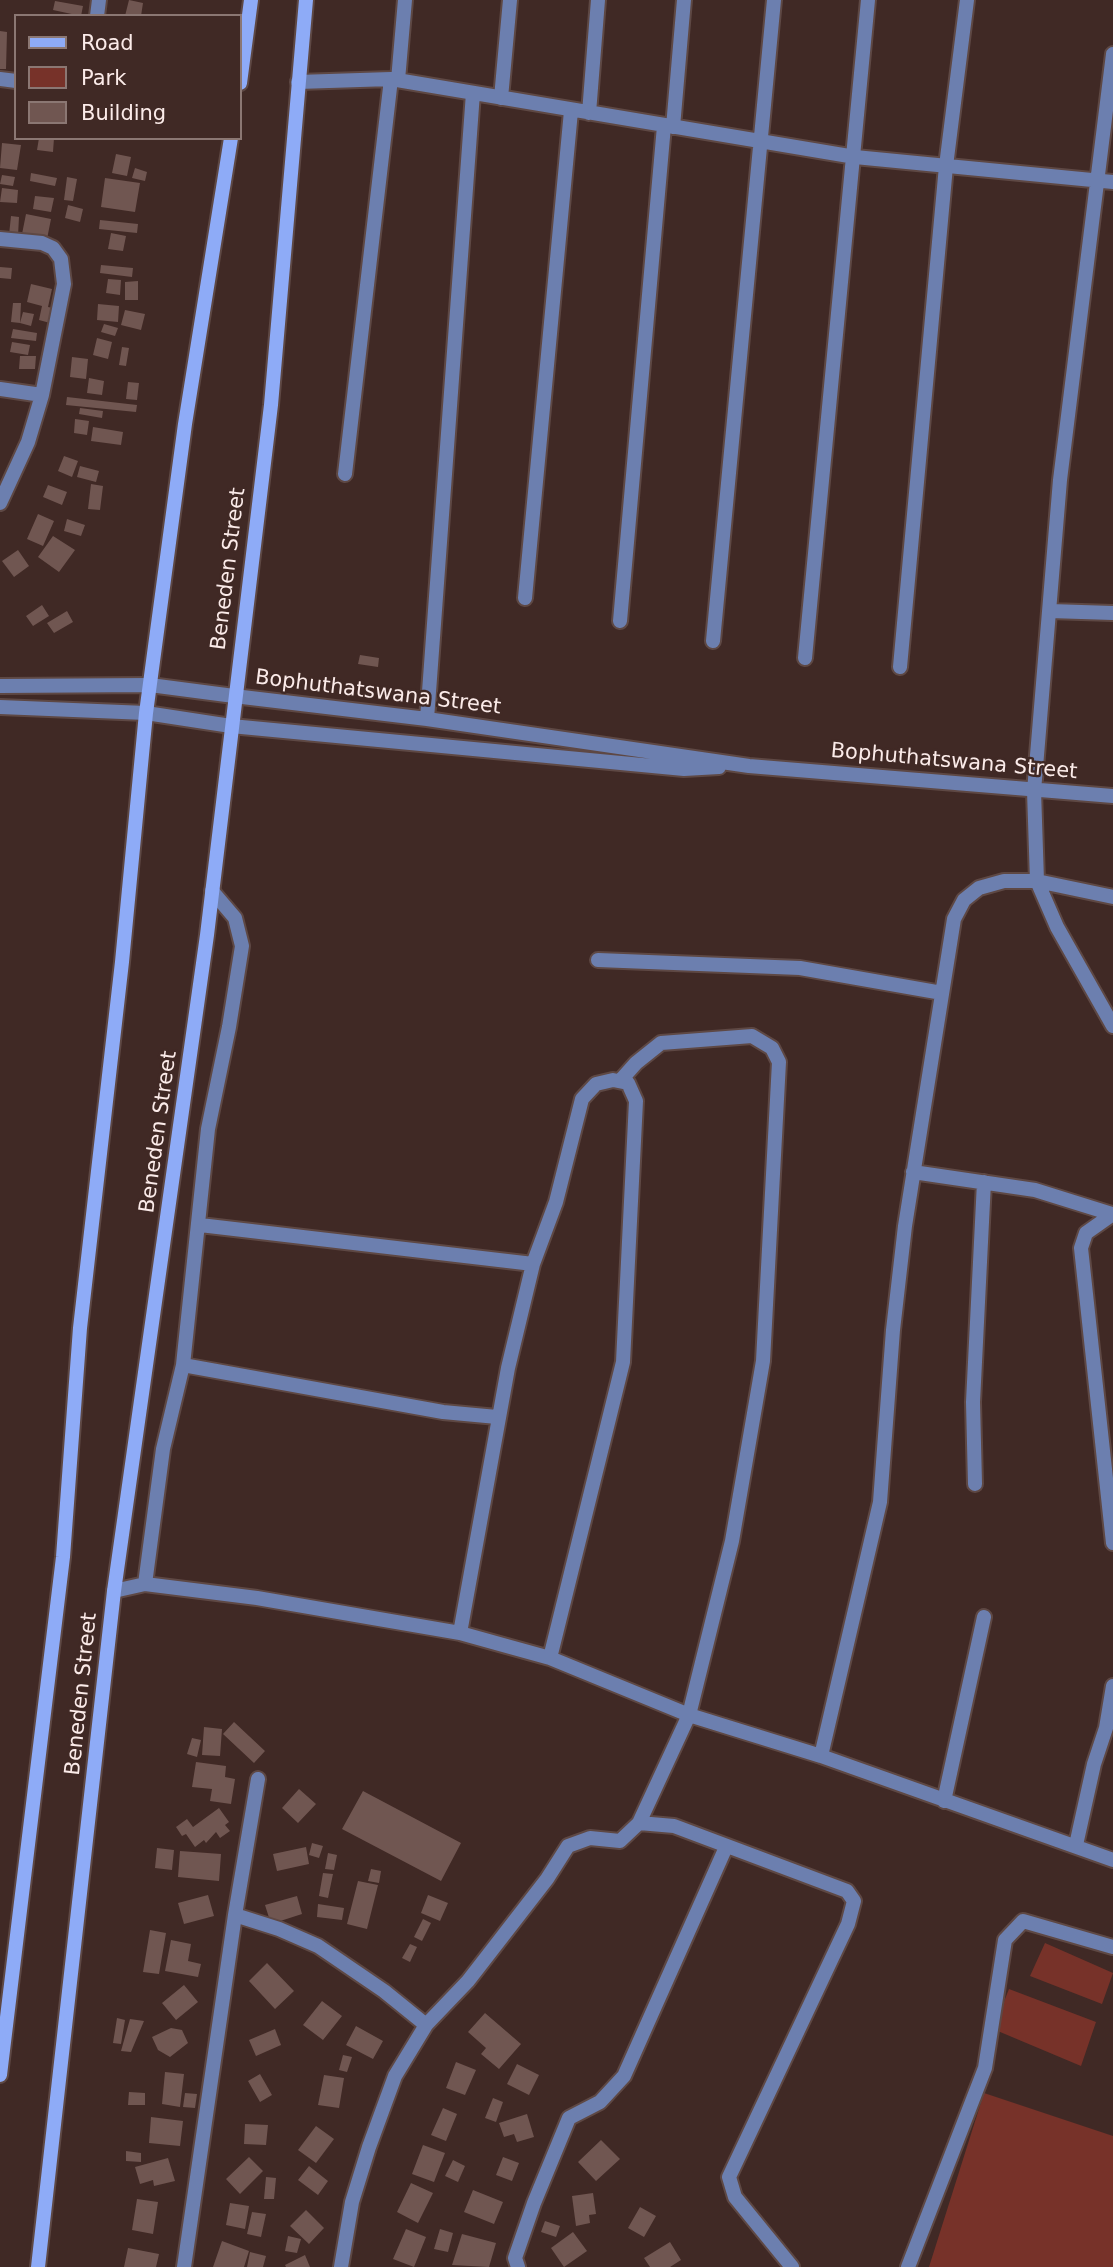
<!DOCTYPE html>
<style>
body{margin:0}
#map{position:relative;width:1113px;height:2267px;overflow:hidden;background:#402925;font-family:"DejaVu Sans",sans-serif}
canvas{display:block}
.legend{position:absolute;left:14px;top:14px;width:228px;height:126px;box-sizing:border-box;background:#402925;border:2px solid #8b7773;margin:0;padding:9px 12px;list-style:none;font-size:21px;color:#fbebe9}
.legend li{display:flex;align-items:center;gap:14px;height:35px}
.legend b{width:35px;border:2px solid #8b7773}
</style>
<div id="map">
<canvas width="1113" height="2267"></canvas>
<ul class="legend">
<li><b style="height:9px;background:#8eabf7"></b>Road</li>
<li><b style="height:19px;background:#773229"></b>Park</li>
<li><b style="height:19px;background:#705651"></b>Building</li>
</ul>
</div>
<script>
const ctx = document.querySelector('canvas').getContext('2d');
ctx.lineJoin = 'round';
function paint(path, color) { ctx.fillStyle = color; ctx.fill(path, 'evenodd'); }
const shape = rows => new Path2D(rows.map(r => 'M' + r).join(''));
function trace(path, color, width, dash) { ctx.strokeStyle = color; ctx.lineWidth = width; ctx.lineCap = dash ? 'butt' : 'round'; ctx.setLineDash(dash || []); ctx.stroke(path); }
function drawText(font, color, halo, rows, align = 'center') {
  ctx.font = font + ' "DejaVu Sans",sans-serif'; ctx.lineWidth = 5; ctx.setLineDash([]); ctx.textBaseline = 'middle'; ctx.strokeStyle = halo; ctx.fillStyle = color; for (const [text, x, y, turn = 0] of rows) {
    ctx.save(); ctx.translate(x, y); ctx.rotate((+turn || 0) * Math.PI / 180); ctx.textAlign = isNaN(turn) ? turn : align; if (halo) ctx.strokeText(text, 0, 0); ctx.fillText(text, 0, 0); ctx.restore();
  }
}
paint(shape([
 [1045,1943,1113,1973,1102,2004,1030,1976],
 [1009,1989,1096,2022,1081,2066,993,2029],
 [984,2093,1113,2136,1113,2267,929,2267]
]), '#773229');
paint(shape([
 [129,0,143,3,141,16,125,16],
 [55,1,83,6,81,16,53,10],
 [0,31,7,32,6,69,0,69],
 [39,138,54,138,53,152,37,150],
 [2,143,21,145,17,170,0,168],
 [116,154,131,157,127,176,112,173],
 [135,168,147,172,145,181,132,178],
 [31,173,57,178,55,186,30,181],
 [2,175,15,177,13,186,0,184],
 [67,177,77,179,73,201,64,200],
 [105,178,140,183,135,212,101,207],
 [2,188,18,190,17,203,0,202],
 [35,196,54,198,51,212,33,209],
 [68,205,83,209,80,222,65,218],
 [26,214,51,219,47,239,22,234],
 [11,216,19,217,18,236,9,235],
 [100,220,138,224,137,233,99,229],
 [111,233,126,236,123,251,108,249],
 [101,265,133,268,132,277,100,273],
 [0,267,12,268,11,279,0,278],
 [108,279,121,280,120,295,106,293],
 [138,281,138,300,125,300,125,282],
 [31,284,52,289,48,307,53,308,50,323,39,320,42,306,27,302],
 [13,303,21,303,20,323,11,322],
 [98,304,119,306,118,322,97,320],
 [125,310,145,314,141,330,121,325],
 [23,312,34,314,31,326,20,323],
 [104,324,118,328,115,336,101,332],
 [13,329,37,333,36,341,11,338],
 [97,338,112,342,108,359,93,355],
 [12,342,30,345,28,355,10,352],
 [122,347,129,348,126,366,119,365],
 [20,356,36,356,35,369,19,369],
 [72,357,88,359,86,379,70,377],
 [89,378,104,381,102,395,87,393],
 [128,382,139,383,137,400,126,399],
 [67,397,137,405,136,412,66,405],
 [80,408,103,411,102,418,79,414],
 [75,419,89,421,87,435,74,433],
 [93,427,123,432,121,445,91,441],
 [64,456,78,461,72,477,58,471],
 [80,466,99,471,96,482,77,477],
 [91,484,103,486,100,510,88,509],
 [48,485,67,492,62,505,43,497],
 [38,514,54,521,43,546,27,539],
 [67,519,85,525,81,536,64,531],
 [53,536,75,550,59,572,38,557],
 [18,550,29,566,14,577,2,561],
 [42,605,49,616,33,626,26,616],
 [67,611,73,622,54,633,47,623],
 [360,655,379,658,378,667,358,664],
 [234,1722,265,1751,254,1763,223,1734],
 [204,1727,222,1729,220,1756,202,1755],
 [192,1738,201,1740,197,1757,187,1754],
 [196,1762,226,1766,225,1777,235,1779,231,1804,210,1801,212,1789,192,1787],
 [299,1789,316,1804,298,1823,282,1808],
 [363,1791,461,1843,441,1881,342,1829],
 [219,1808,229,1822,225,1825,230,1831,220,1838,216,1832,206,1843,204,1840,195,1847,186,1834,182,1836,176,1827,187,1819,193,1827],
 [312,1843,323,1846,319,1858,309,1855],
 [306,1847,309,1864,277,1871,273,1854],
 [157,1848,174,1850,172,1870,155,1868],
 [180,1851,221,1854,219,1881,178,1877],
 [328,1853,337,1855,334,1870,325,1869],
 [371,1869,381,1871,379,1883,368,1881],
 [323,1873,333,1874,328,1898,319,1896],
 [358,1881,378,1885,367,1929,347,1924],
 [208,1895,214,1916,184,1924,178,1903],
 [428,1895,448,1903,440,1921,421,1913],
 [297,1896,302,1914,271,1924,265,1905],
 [318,1904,344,1908,342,1920,317,1917],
 [423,1919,431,1923,422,1941,414,1937],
 [150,1930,166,1933,159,1974,143,1972],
 [171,1940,191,1944,188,1961,201,1964,198,1977,165,1971],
 [410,1944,417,1947,410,1962,402,1958],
 [267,1963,294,1991,275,2009,249,1981],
 [184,1985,198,2002,176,2020,162,2003],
 [322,2001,342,2016,323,2040,303,2025],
 [485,2013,521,2044,499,2069,481,2054,486,2048,468,2032],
 [117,2018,125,2020,121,2044,113,2043],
 [130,2019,144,2021,131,2052,121,2051],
 [356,2026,383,2041,373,2059,346,2045],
 [171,2028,182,2030,188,2043,170,2057,158,2050,152,2037],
 [275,2029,281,2045,256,2056,249,2040],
 [343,2055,352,2057,347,2072,339,2070],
 [456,2062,476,2070,465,2095,446,2088],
 [517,2064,539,2075,529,2095,507,2084],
 [165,2072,184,2074,180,2107,162,2104],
 [260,2074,272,2095,260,2102,248,2081],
 [324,2075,344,2078,339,2108,318,2105],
 [129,2092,145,2093,145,2105,128,2105],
 [185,2093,197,2094,195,2108,183,2107],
 [493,2098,503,2102,496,2122,485,2118],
 [443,2108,457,2114,446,2141,431,2135],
 [527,2114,534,2137,517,2142,514,2134,504,2137,499,2123],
 [151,2117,183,2121,180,2146,149,2143],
 [245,2124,268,2125,266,2145,244,2144],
 [316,2126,334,2139,316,2163,298,2150],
 [601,2140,620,2159,596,2181,578,2162],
 [423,2145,445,2153,434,2182,412,2174],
 [126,2151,141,2153,141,2162,126,2161],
 [249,2157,263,2171,240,2194,226,2179],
 [503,2157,519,2163,512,2181,496,2175],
 [168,2158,175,2181,154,2186,153,2180,140,2184,135,2167],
 [453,2160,465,2166,458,2182,445,2176],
 [309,2166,328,2181,318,2195,298,2180],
 [266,2177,276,2178,274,2199,264,2199],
 [411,2183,433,2193,418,2223,397,2212],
 [473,2190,503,2202,494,2224,464,2212],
 [593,2193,596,2214,589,2215,590,2223,576,2226,572,2196],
 [137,2199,158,2202,153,2234,132,2230],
 [230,2203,249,2206,245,2229,226,2225],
 [640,2207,656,2216,644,2237,628,2228],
 [306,2210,324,2228,309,2244,290,2226],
 [252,2212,266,2214,261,2237,247,2234],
 [545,2221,560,2226,556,2237,541,2232],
 [406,2229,426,2237,414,2267,393,2259],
 [440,2229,453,2233,448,2252,434,2249],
 [573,2232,587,2251,564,2267,551,2248],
 [462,2234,496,2243,489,2267,452,2265],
 [288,2236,301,2239,297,2253,285,2251],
 [222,2241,249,2251,244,2267,213,2267],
 [670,2242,681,2260,670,2267,650,2267,644,2258],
 [128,2248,159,2254,156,2267,124,2267],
 [250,2252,266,2256,263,2267,247,2267],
 [305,2255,310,2267,286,2267,285,2265]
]), '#705651');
const minor = shape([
 [97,16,99,0],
 [1113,54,1060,480,1034,791,1037,881,1057,927,1113,1026],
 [0,79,16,81],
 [398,80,405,0],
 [298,82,391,79,855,157,1113,182],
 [501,98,510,0],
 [589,113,598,0],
 [673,127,684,0],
 [0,239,42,243,53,248,61,259,64,284,42,395,28,442,0,503],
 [0,389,42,395],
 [345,474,391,79],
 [525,598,571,111],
 [1050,611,1113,613],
 [620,621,664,126],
 [713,641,774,0],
 [805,658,868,0],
 [900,667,946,166,967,0],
 [234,696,427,719,749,766,1113,796],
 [427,719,473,93],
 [231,726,684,769,719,767],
 [598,960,800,968,942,993],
 [913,1172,1035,1190,1112,1214],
 [1113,1214,1086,1233,1081,1248,1113,1543],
 [200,1225,533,1264],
 [183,1365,443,1412,497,1417],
 [975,1484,973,1402,984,1182],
 [145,1584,163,1449,183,1365,208,1129,229,1027,242,946,235,918,212,891],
 [114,1591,145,1584,257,1598,460,1633,503,1645,550,1658,689,1715,821,1756,1113,1860],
 [460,1633,508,1368,533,1264,556,1202,582,1099,596,1084,613,1080,628,1083,636,1101,623,1362,550,1658],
 [821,1756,880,1502,893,1330,905,1226,954,919,964,900,979,888,1004,881,1037,881,1113,897],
 [944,1801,984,1617],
 [639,1823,674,1826,847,1891,854,1901,848,1924,729,2177,735,2197,792,2267],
 [1076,1845,1094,1764,1106,1728,1113,1686],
 [235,1915,279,1929,318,1946,384,1991,426,2025],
 [184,2267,235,1915,258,1779],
 [341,2267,352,2202,369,2147,395,2076,426,2025,468,1981,547,1879,568,1846,590,1838,620,1841,639,1823,689,1715,732,1541,763,1361,779,1062,772,1048,752,1036,661,1043,636,1063,620,1081],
 [518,2267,515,2258,534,2203,569,2118,600,2102,624,2076,726,1847],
 [908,2267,985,2068,1005,1940,1023,1921,1113,1947]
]);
const tertiary = shape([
 [0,686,150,685,234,696],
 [0,707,146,713,231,726]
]);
const secondary = shape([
 [240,83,251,0],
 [0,2075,63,1557,80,1328,122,962,146,713,185,424,231,138],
 [38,2267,114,1591,207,935,271,405,306,0]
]);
trace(minor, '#5e4844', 18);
trace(tertiary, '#5e4844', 18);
trace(secondary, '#5e4844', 18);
trace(minor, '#6c7faf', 14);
trace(tertiary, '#6c7faf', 14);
trace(secondary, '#8eabf7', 14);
drawText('21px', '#fbebe9', '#402925', [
 ["Beneden Street",229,569,-83],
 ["Bophuthatswana Street",378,693,7],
 ["Bophuthatswana Street",954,762,5],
 ["Beneden Street",159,1132,-82],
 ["Beneden Street",82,1694,-84]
]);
</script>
